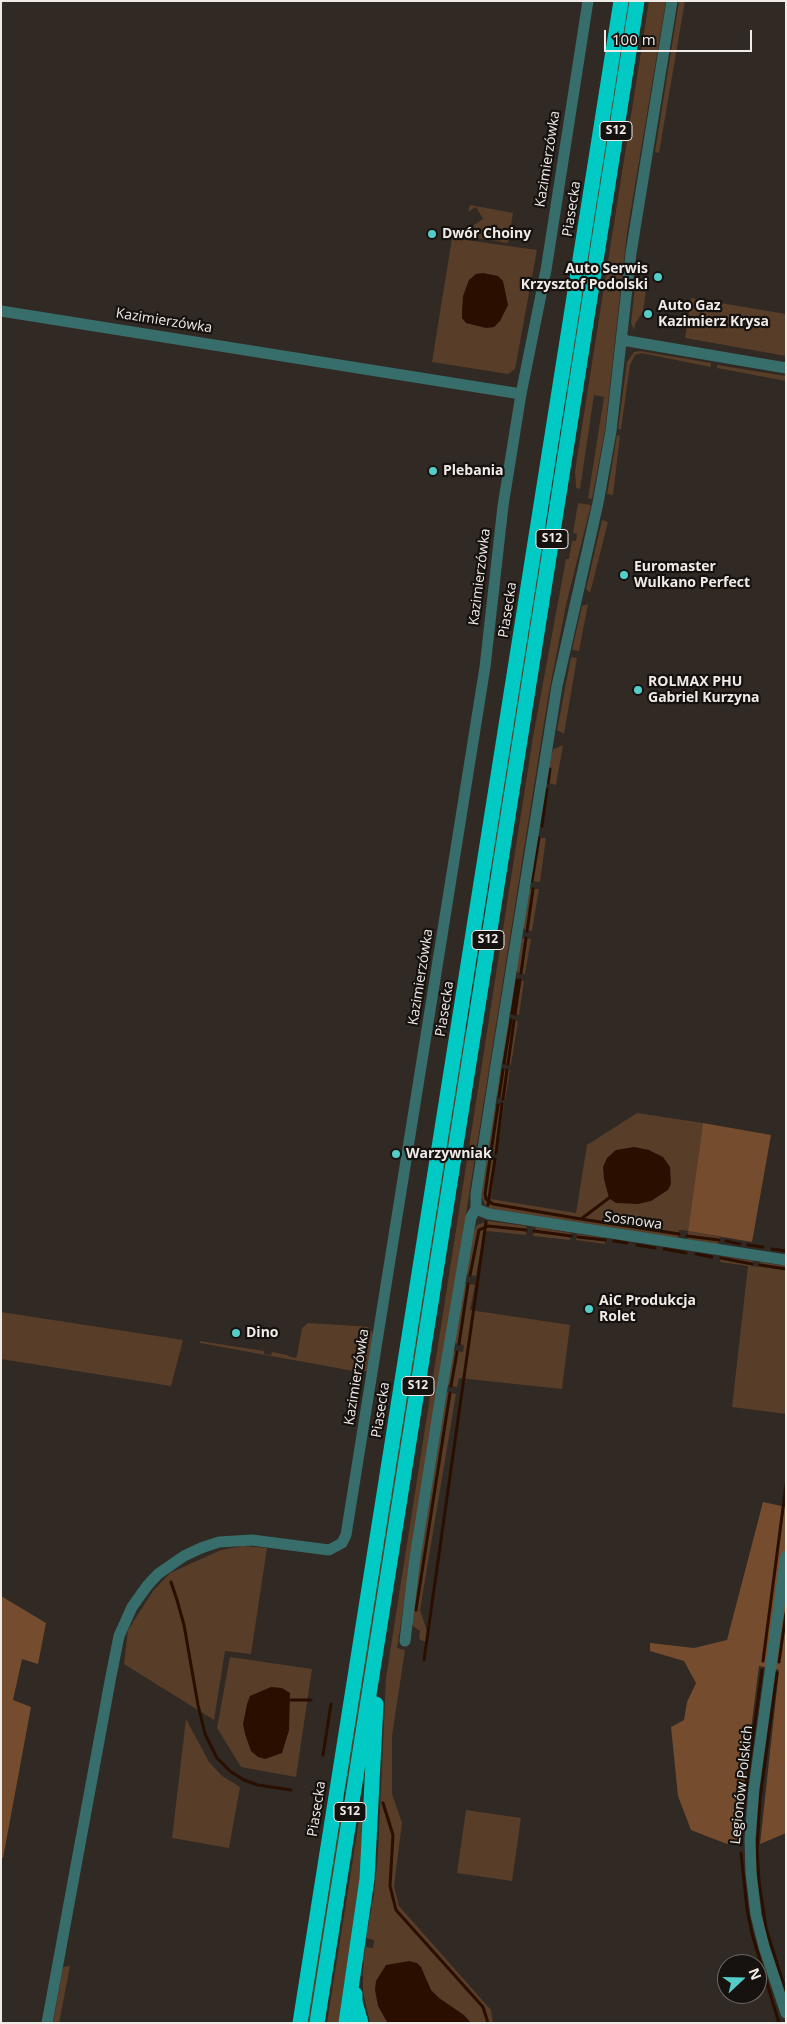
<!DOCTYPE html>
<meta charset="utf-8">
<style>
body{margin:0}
#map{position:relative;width:787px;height:2024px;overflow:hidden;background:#312923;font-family:"Open Sans",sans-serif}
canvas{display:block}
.frame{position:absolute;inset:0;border:2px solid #f1ebe8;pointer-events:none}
.north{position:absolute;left:717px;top:1954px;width:50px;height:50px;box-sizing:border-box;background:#161210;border:1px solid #6e6966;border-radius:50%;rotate:69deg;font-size:14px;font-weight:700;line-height:20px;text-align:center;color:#f1ebe8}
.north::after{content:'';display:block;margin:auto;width:18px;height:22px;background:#54cdc8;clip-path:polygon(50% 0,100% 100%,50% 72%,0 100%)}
.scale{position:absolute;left:604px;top:30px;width:148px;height:22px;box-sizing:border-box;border:2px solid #f1ebe8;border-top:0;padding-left:6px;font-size:15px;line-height:18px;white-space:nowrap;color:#f1ebe8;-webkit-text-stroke:4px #161210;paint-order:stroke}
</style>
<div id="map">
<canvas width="787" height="2024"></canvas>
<div class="frame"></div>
<div class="north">N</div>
<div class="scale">100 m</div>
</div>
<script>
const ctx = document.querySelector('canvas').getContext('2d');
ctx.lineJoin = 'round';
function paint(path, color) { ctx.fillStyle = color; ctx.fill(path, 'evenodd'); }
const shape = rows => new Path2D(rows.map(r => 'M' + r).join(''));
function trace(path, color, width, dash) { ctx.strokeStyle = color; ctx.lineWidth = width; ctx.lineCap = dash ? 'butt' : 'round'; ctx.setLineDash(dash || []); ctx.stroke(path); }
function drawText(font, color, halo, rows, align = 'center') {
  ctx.font = font + ' "Open Sans",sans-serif'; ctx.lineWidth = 4.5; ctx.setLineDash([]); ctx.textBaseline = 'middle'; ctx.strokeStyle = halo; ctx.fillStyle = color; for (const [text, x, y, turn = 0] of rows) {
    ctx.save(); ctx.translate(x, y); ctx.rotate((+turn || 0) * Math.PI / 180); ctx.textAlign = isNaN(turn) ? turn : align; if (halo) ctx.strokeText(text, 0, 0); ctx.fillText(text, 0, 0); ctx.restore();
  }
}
paint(shape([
 [627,1,630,1,568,392,565,391],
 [649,1,666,1,627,233,605,430,592,499,588,498,604,397,594,395,580,489,576,488,575,471],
 [679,1,685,1,659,153,655,152],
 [470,205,513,213,508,243,464,236,465,231,483,219,476,207,468,212],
 [452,238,537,250,515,369,508,374,432,362],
 [635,287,646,290,643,312,635,324,634,330,631,323],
 [691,298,786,314,786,356,685,338],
 [640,351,711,363,711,367,641,353,635,355,630,365,621,429,618,429,627,362,634,352],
 [717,365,786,376,786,381,717,368],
 [617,435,620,436,613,495,607,494],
 [578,503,591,505,566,605,548,698,397,1648,405,1650,392,1736,392,1794,402,1823,394,1886,399,1906,491,2010,493,2023,370,2023,363,1992,363,1970,365,1947,373,1948,374,1940,366,1938,374,1894,378,1854,386,1678,533,737,566,559,569,559,572,541,576,541,577,534,573,533],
 [602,520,608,522,590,593,586,589],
 [544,522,548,522,494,866,490,866],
 [588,604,579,651,572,650,582,606],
 [571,657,577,658,564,734,557,730],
 [563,745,556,785,548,783,546,780,551,754,554,749],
 [537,838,546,838,540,882,532,881,530,878],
 [531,889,539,889,532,931,525,930,523,927,529,890],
 [523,938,531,939,525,974,518,973,516,970,521,940],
 [517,979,524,981,519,1015,509,1012,514,982],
 [508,1020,518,1021,511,1065,502,1061],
 [463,1033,467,1034,347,1784,344,1784],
 [501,1070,510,1070,505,1100,496,1096],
 [504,1104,497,1153,488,1152,495,1106],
 [637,1113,703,1123,688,1231,720,1237,718,1245,687,1239,688,1231,683,1230,679,1230,678,1238,491,1209,485,1205,481,1195,487,1158,496,1159,491,1199,576,1213,587,1145],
 [488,1221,526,1226,526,1235,487,1231,483,1237,476,1276,465,1274,474,1231,477,1225],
 [536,1227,571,1233,570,1240,533,1236],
 [577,1234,605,1238,605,1244,576,1240],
 [721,1256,753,1261,752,1266,759,1267,760,1262,786,1266,786,1414,732,1407,748,1266,720,1262],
 [464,1283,475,1285,470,1310,570,1325,562,1389,459,1378,457,1387,447,1385,453,1351,463,1352,464,1345,454,1343],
 [1,1312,183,1340,171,1386,1,1359],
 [308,1323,357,1326,368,1327,371,1330,374,1336,367,1371,359,1372,200,1343,200,1341,264,1351,264,1354,271,1355,272,1352,287,1355,288,1356,295,1358,297,1356,302,1328],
 [447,1392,456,1394,420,1610,428,1634,427,1643,419,1639,420,1631,413,1626,410,1620],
 [243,1546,267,1548,251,1654,225,1651,214,1720,124,1664,128,1630,153,1591,170,1573,221,1550],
 [230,1657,312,1669,296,1777,241,1767,217,1728],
 [186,1719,209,1762,222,1776,240,1787,229,1848,172,1838],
 [340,1808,344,1808,310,2023,306,2023],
 [361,1808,365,1808,361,1872,340,2023,327,2023],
 [466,1810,521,1818,512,1881,457,1873],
 [70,1966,59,2023,53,2023,63,1967]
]), '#583d28');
paint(shape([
 [703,1123,771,1135,752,1242,688,1231],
 [763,1502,786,1507,786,1833,760,1844,779,1670,759,1666,737,1840,727,1844,691,1830,678,1796,671,1727,684,1720,687,1702,696,1683,684,1661,650,1651,650,1643,694,1648,727,1640],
 [1,1596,46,1623,38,1664,22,1659,13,1700,31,1707,3,1858,1,1858]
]), '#754d2e');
paint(shape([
 [483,273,498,276,503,281,508,305,500,321,494,327,486,328,466,323,462,318,462,312,463,296,469,280,476,274],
 [634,1147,649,1150,663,1157,670,1167,671,1184,668,1190,651,1201,638,1204,616,1203,609,1198,604,1179,603,1167,607,1158,616,1150],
 [271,1687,282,1688,290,1693,289,1730,282,1753,265,1759,258,1757,251,1751,245,1734,243,1724,247,1704,250,1696],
 [409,1961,417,1963,421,1967,431,1990,439,1998,464,2015,471,2023,387,2022,378,2006,375,1990,376,1981,386,1965]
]), '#2a0f00');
trace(shape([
 [548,783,550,769],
 [542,826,547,789],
 [532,881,539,838],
 [527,931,533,889],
 [521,973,526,938],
 [512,1013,517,980],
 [515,1014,520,980],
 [504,1063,511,1020],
 [508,1064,514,1021],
 [499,1097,503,1070],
 [503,1099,507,1070],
 [491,1152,498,1105],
 [496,1153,502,1104],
 [490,1158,485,1194,486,1199,493,1204,581,1219,609,1198],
 [488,1205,495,1159],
 [581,1219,679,1234],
 [534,1231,571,1236],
 [687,1236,719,1240],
 [578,1237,605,1240],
 [614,1241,627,1243],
 [726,1241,740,1244],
 [637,1245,655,1248],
 [748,1245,763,1247],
 [664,1249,686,1253],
 [772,1249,786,1251],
 [696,1254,712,1257],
 [721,1258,752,1264],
 [760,1265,786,1269],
 [470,1275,479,1230,488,1226,526,1230],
 [459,1344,468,1284],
 [451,1386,457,1352],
 [171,1582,177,1600,184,1625,198,1705,205,1734,217,1758,231,1772,244,1780,258,1785,291,1790],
 [416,1610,450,1393],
 [424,1660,486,1222],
 [763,1661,786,1485],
 [779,1662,786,1613],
 [777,1673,760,1799,757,1850,759,1881,766,1928,786,1992],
 [291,1700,311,1700],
 [323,1755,331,1704],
 [383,1803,393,1835,390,1886,396,1910,483,2007,488,2023],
 [741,1845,742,1818,762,1670],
 [741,1853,747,1909,752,1934,779,2023]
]), '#2a0f00', 3);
trace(shape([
 [1,311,521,394],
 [622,340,786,368],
 [476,1209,489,1214,786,1260],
 [786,1556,754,1788,750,1839,751,1873,756,1915,764,1947,786,2013],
 [405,1641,415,1558,442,1388,471,1217,476,1209,476,1194,496,1065,557,686,598,503,611,431,631,253,672,1],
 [47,2023,111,1676,119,1636,132,1607,147,1586,158,1574,184,1556,201,1548,219,1542,252,1540,329,1550,342,1543,346,1535,485,667,503,506,521,394,546,270,588,1]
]), '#376e6b', 11);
trace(shape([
 [355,1994,355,2002,361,2023],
 [300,2023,621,1],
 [317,2023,637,1],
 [346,2023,367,1879,376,1704]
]), '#01cac4', 15);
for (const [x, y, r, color] of [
 [432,234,5,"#54cdc8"],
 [658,277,5,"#54cdc8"],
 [648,314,5,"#54cdc8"],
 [433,471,5,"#54cdc8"],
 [624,575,5,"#54cdc8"],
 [638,690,5,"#54cdc8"],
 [396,1154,5,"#54cdc8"],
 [589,1309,5,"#54cdc8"],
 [236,1333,5,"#54cdc8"]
]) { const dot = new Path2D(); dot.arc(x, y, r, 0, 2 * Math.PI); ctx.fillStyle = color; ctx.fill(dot); trace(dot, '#161210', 2); }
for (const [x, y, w] of [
 [616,131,32],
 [552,539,32],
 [488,940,32],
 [418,1386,32],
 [350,1812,32]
]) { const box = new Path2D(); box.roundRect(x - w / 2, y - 9.5, w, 19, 4); ctx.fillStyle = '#161210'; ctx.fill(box); trace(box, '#f1ebe8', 1); }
drawText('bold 12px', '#f1ebe8', null, [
 ["S12",616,131],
 ["S12",552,539],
 ["S12",488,940],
 ["S12",418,1386],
 ["S12",350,1812]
]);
drawText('14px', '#f1ebe8', '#161210', [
 ["Kazimierzówka",548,159,-81],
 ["Piasecka",572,209,-81],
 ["Kazimierzówka",164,321,9],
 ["Kazimierzówka",480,577,-83],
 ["Piasecka",508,610,-81],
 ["Kazimierzówka",421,977,-81],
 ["Piasecka",445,1009,-81],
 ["Sosnowa",633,1221,8],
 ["Kazimierzówka",357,1377,-81],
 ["Piasecka",381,1410,-81],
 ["Legionów Polskich",742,1785,-84],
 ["Piasecka",317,1809,-81]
]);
drawText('bold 14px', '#f1ebe8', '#161210', [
 ["Dwór Choiny",442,234],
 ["Auto Serwis",648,269,"right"],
 ["Krzysztof Podolski",648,285,"right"],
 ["Auto Gaz",658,306],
 ["Kazimierz Krysa",658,322],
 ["Plebania",443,471],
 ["Euromaster",634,567],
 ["Wulkano Perfect",634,583],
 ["ROLMAX PHU",648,682],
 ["Gabriel Kurzyna",648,698],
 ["Warzywniak",406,1154],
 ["AiC Produkcja",599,1301],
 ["Rolet",599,1317],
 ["Dino",246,1333]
], 'left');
</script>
